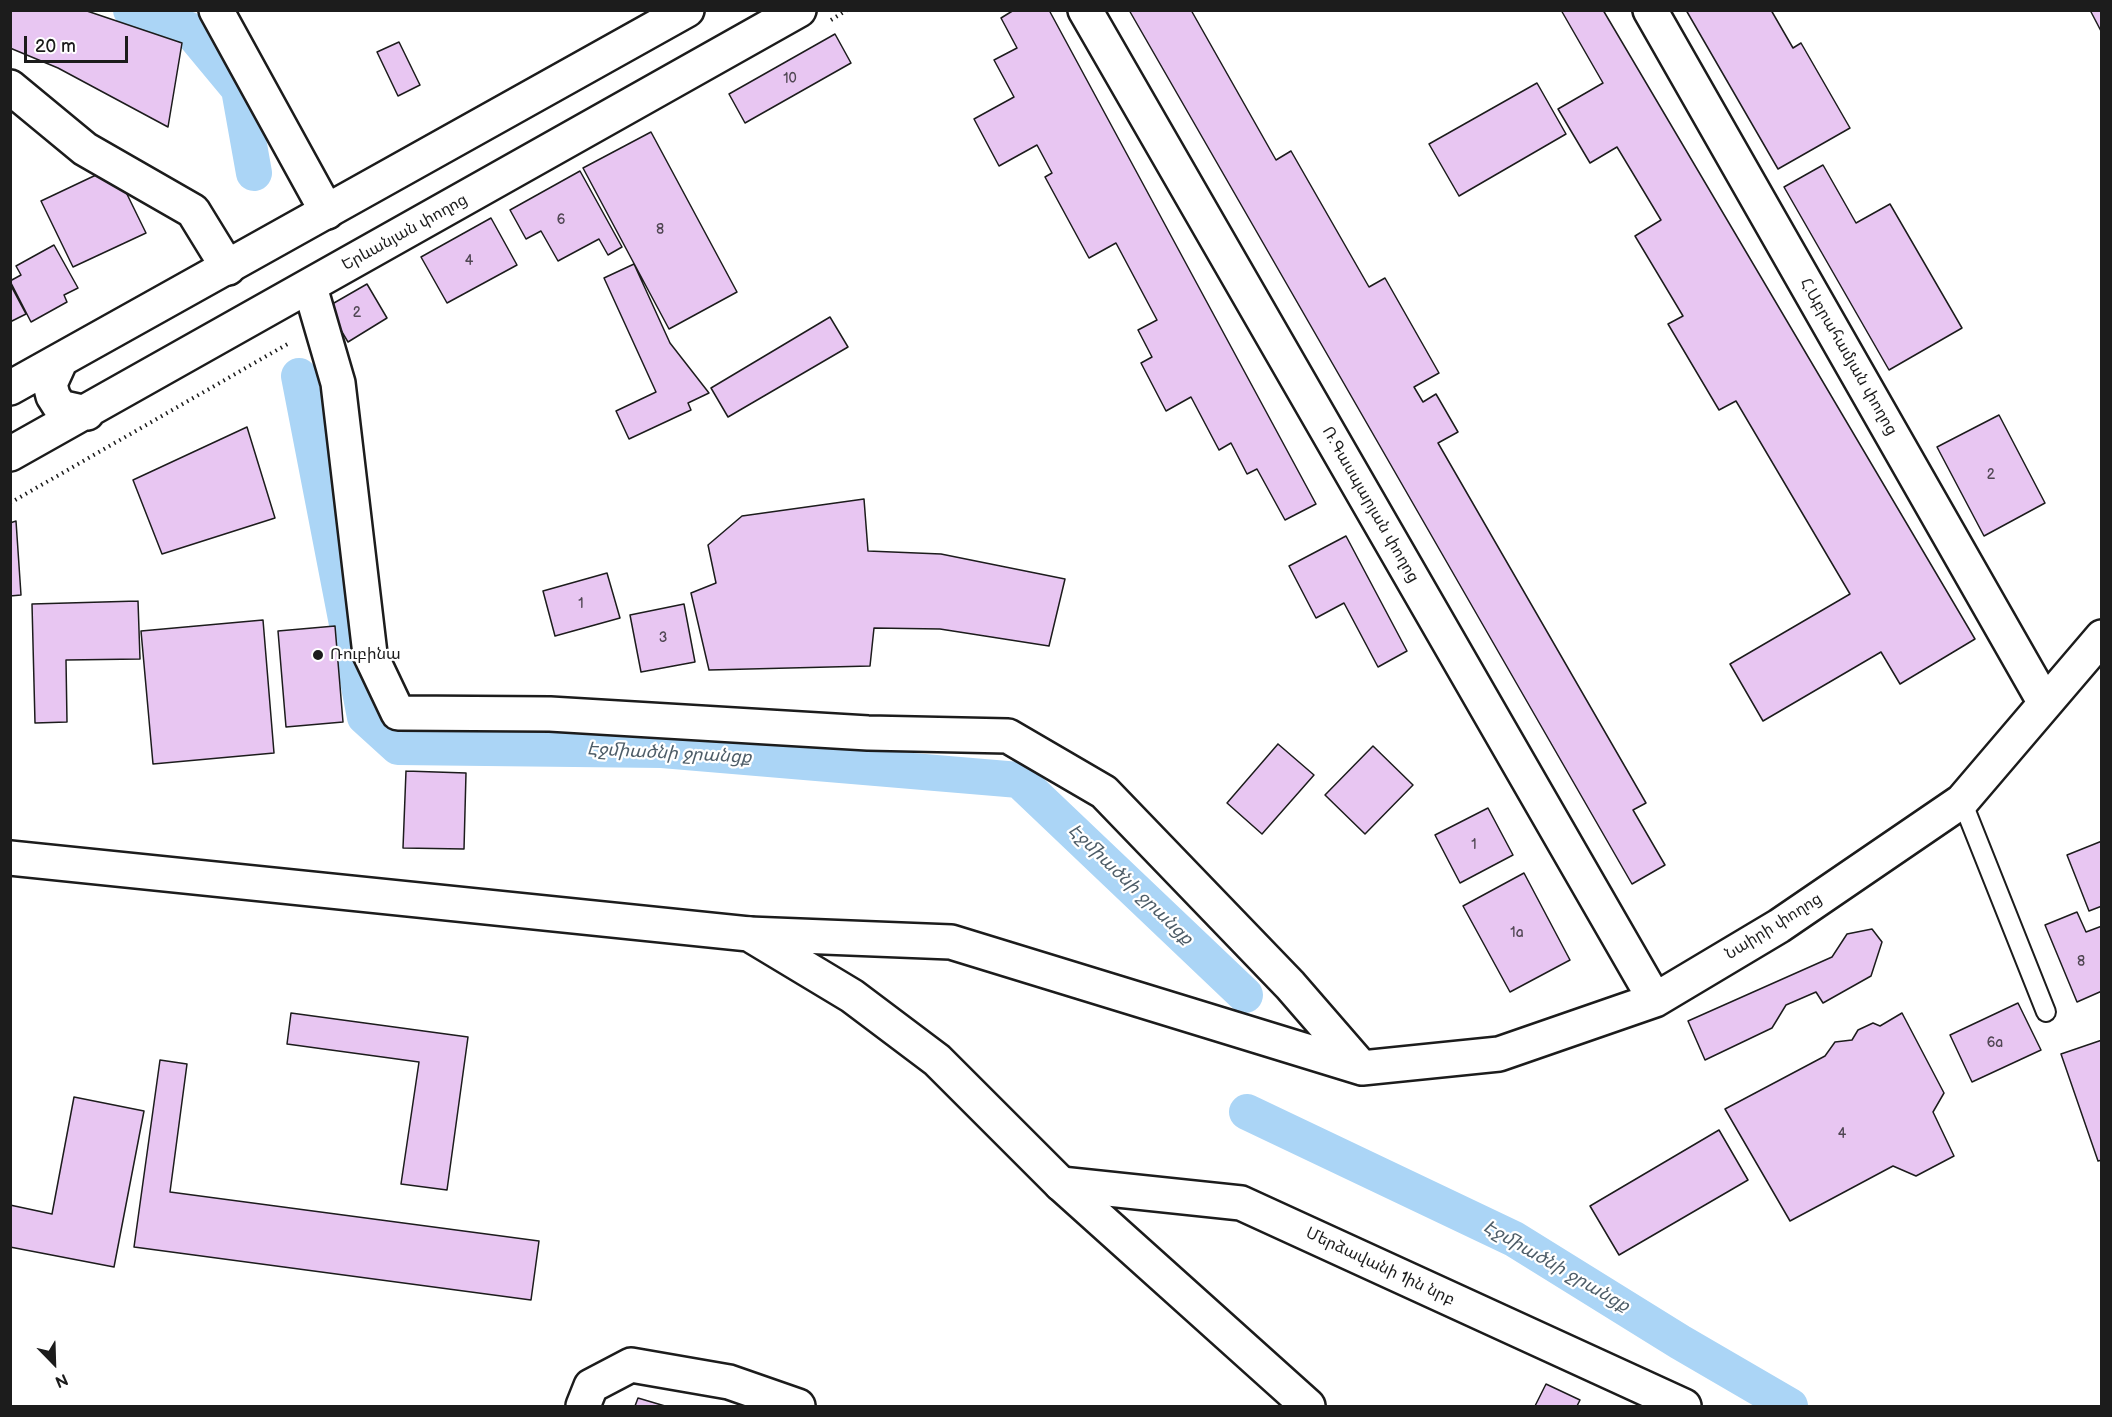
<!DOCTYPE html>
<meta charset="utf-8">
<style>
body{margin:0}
#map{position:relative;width:2112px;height:1417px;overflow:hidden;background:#fff;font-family:"Balsamiq Sans",sans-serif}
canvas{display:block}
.frame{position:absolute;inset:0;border:12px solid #1c1c1c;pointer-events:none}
.north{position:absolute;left:24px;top:1333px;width:60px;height:60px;-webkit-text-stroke:4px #fff;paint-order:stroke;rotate:157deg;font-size:16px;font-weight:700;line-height:24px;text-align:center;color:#1c1c1c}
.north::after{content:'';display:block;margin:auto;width:21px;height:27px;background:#1c1c1c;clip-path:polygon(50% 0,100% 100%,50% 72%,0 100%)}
.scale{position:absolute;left:24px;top:36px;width:104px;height:27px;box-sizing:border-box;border:3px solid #1c1c1c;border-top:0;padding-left:8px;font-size:18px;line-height:21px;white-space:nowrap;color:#1c1c1c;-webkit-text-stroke:4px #fff;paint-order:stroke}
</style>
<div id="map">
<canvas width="2112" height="1417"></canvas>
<div class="frame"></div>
<div class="north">N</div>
<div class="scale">20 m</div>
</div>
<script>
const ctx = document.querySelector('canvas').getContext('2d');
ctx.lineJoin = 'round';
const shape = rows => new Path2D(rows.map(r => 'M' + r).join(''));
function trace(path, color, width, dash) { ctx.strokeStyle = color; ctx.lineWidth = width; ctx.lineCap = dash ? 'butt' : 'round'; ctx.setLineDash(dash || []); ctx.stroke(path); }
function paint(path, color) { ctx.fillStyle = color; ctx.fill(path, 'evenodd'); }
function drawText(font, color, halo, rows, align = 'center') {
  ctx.font = font + ' "Balsamiq Sans","Noto Sans Armenian",sans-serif'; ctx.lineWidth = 4.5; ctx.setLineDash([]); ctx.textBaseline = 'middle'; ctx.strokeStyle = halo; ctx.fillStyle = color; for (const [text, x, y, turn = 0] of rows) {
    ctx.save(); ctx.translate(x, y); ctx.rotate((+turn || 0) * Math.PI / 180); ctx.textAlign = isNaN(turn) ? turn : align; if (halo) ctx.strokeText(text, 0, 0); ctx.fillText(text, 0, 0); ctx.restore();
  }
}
trace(shape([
 [131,10,190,30,239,89,254,173],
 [299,376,365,717,398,747,662,750,1019,780,1245,995],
 [1247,1112,1514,1239,1680,1342,1790,1406]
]), '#abd5f6', 36);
const building = shape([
 [10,10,84,10,182,43,168,127,58,68,10,48,10,10],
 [1014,10,1049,10,1316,504,1285,520,1257,469,1247,474,1231,443,1219,450,1191,397,1166,411,1141,363,1152,357,1138,330,1157,320,1116,243,1089,258,1045,177,1052,173,1037,145,999,166,974,119,1014,97,994,60,1017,48,1001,18,1014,10],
 [1129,10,1191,10,1276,160,1291,151,1369,287,1385,278,1439,373,1414,387,1423,402,1436,394,1458,432,1438,443,1646,803,1633,810,1665,865,1632,884,1129,10],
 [1561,10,1603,10,1975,639,1900,684,1881,652,1763,721,1730,664,1850,594,1736,401,1719,410,1668,324,1683,316,1635,236,1661,220,1617,147,1590,163,1558,109,1603,83,1561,10],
 [1686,10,1771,10,1793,48,1801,43,1850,128,1778,169,1686,10],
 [2090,10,2102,10,2102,33,2090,10],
 [835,34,851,63,745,123,729,94,835,34],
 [399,42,420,85,398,96,377,52,399,42],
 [1537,83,1566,134,1459,196,1429,144,1537,83],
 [651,132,737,292,669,329,583,168,651,132],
 [1823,165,1856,223,1890,204,1962,328,1889,370,1784,187,1823,165],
 [580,171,622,247,608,255,599,239,558,261,541,231,526,239,510,210,580,171],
 [96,175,122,184,146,233,73,267,41,201,96,175],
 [491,218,517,265,447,303,421,257,491,218],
 [54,245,78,288,64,295,67,302,31,322,10,281,21,275,16,266,54,245],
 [634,264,670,343,709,393,688,403,691,410,629,439,616,411,656,392,604,278,634,264],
 [10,284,26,314,10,322,10,284],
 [367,284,387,318,348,342,327,307,367,284],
 [830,317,848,347,728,417,711,388,830,317],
 [1999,415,2045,503,1984,536,1937,447,1999,415],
 [247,427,275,518,162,554,133,480,247,427],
 [864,499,868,551,941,554,1065,579,1049,646,940,629,874,628,870,666,709,670,691,593,716,583,708,545,742,516,864,499],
 [16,521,21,595,10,596,10,523,16,521],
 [1346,536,1407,651,1378,667,1344,603,1316,618,1289,566,1346,536],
 [607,573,620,618,555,636,543,591,607,573],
 [138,601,140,659,66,660,67,722,35,723,32,604,138,601],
 [684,604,695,662,641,672,630,615,684,604],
 [263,620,274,753,153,764,141,631,263,620],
 [335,626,343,722,286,727,278,631,335,626],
 [1278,744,1314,775,1262,834,1227,803,1278,744],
 [1373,746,1413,785,1365,834,1325,795,1373,746],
 [406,771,466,773,464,849,403,848,406,771],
 [1488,808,1513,855,1460,883,1435,835,1488,808],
 [2102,841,2102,906,2089,911,2067,855,2102,841],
 [1524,873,1570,960,1510,992,1463,906,1524,873],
 [2077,912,2086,932,2102,926,2102,991,2077,1002,2045,925,2077,912],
 [1872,929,1882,942,1871,976,1823,1003,1816,992,1786,1005,1772,1028,1705,1060,1688,1021,1832,957,1847,934,1872,929],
 [2018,1003,2041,1050,1972,1082,1950,1035,2018,1003],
 [291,1013,468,1037,447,1190,401,1184,419,1062,287,1044,291,1013],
 [1902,1013,1944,1093,1933,1112,1954,1156,1916,1176,1893,1166,1790,1221,1725,1109,1825,1056,1835,1042,1852,1040,1858,1030,1873,1023,1880,1026,1902,1013],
 [2102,1040,2102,1160,2098,1161,2061,1054,2102,1040],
 [160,1060,187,1064,170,1192,539,1241,531,1300,134,1247,160,1060],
 [74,1097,144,1111,114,1267,10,1247,10,1205,52,1214,74,1097],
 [1719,1130,1748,1180,1619,1255,1590,1206,1719,1130],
 [1546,1384,1580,1400,1577,1406,1535,1406,1546,1384],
 [638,1398,665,1406,635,1406,638,1398]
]);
paint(building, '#e8c6f2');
trace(building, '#1c1c1c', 1.5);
const service = shape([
 [1962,801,2046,1012]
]);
const minor = shape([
 [216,10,327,212],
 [1085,10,1655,1000],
 [1650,10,2045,703],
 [10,87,85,149,193,211,228,268],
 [310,287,338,383,370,654,398,713,550,714,868,733,1008,736,1104,792,1290,985,1362,1068],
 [749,934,951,942,1362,1068,1499,1054,1655,1000,1779,926,1962,801,2102,637],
 [1061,1184,1241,1203,1684,1406],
 [583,1406,591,1386,631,1365,729,1382,798,1406]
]);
const secondary = shape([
 [10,858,749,934,852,996,937,1060,1061,1184,1308,1406]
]);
const trunk = shape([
 [60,362,50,384,53,396,60,407,87,413],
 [10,388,687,10],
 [10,454,799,10]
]);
trace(service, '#1c1c1c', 22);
trace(minor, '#1c1c1c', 38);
trace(secondary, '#1c1c1c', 38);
trace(trunk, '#1c1c1c', 38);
trace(shape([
 [831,20,847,10],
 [10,503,291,342]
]), '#1c1c1c', 4, [1.5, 4.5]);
trace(service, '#fff', 18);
trace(minor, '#fff', 33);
trace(secondary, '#fff', 33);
trace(trunk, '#fff', 33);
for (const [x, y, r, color] of [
 [318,655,6,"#1c1c1c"]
]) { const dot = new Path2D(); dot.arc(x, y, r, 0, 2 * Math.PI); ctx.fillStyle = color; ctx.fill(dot); trace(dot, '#fff', 2); }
drawText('14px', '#4f4652', null, [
 ["10",790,79],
 ["6",561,220],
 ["8",660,230],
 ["4",469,261],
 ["2",357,313],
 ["2",1991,475],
 ["1",581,604],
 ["3",663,638],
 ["1",1474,845],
 ["1a",1517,933],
 ["8",2081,962],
 ["6a",1995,1043],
 ["4",1842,1134]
]);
drawText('16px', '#1c1c1c', '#fff', [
 ["Երևանյան փողոց",405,233,-29],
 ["Հ.Աբրահամյան փողոց",1848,357,60],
 ["Ռ.Գասպարյան փողոց",1370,505,60],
 ["Նաիրի փողոց",1774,927,-32],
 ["Մերձավանի 1ին նրբ",1380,1267,25]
]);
drawText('16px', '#1c1c1c', '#fff', [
 ["Ռուբինա",330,655]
], 'left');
drawText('italic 18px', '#4e5d68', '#fff', [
 ["Էջմիածնի ջրանցք",669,754,3],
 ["Էջմիածնի ջրանցք",1130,885,44],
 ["Էջմիածնի ջրանցք",1556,1267,30]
]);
</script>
